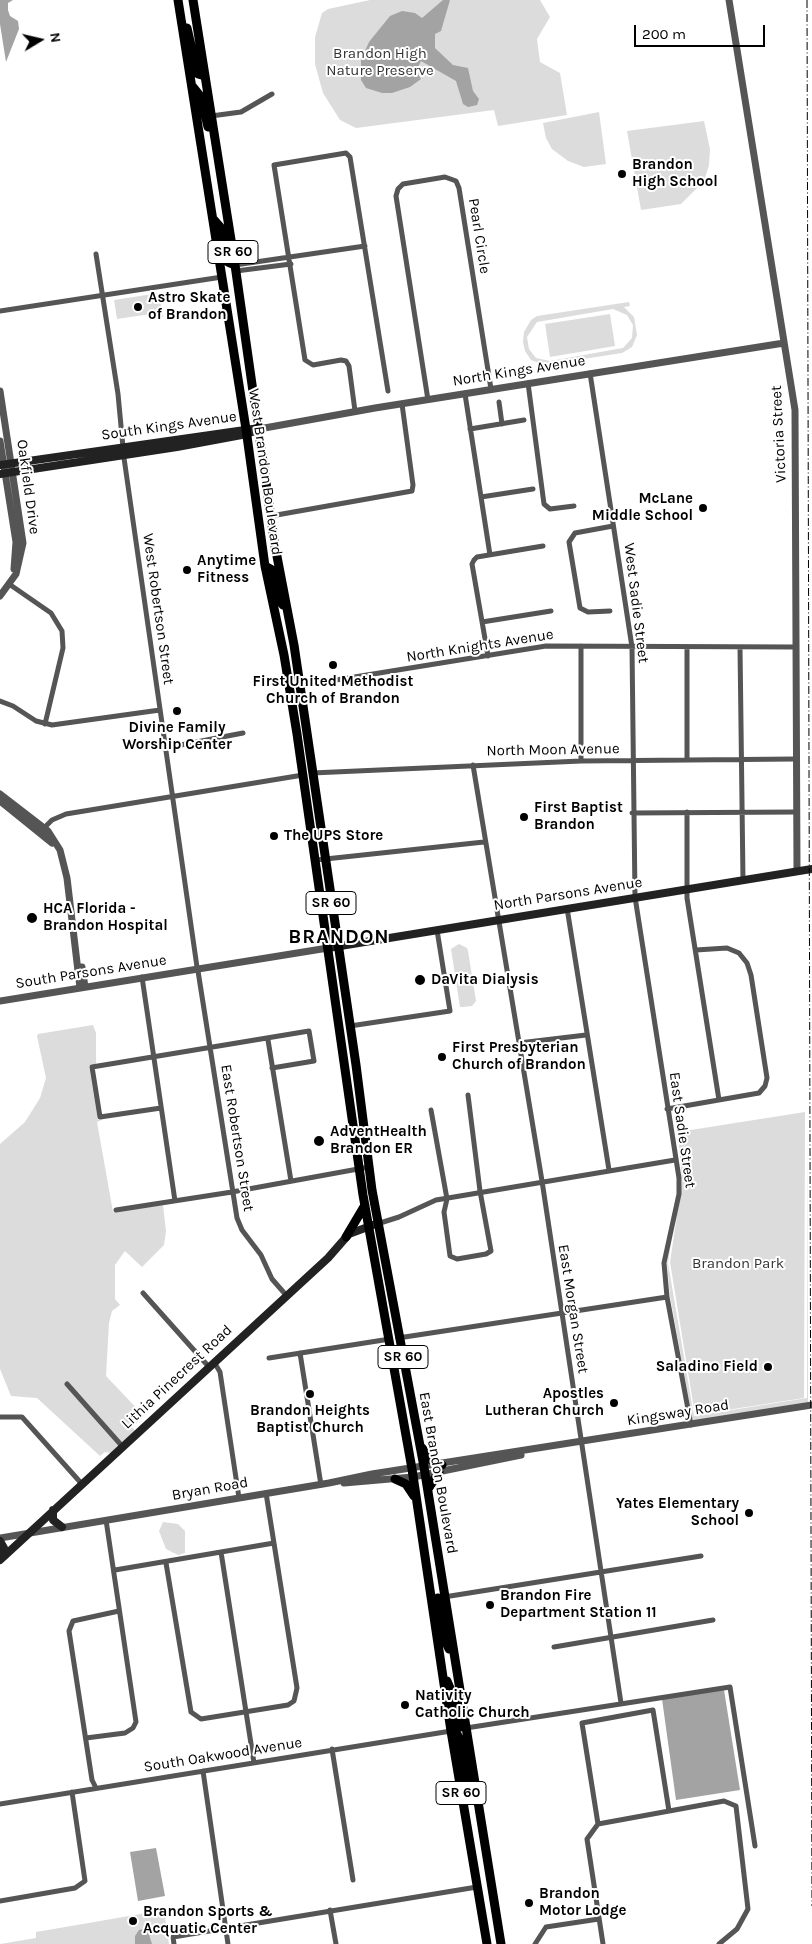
<!DOCTYPE html>
<style>
body{margin:0}
#map{position:relative;width:812px;height:1944px;overflow:hidden;background:#fff;font-family:Karla,sans-serif}
canvas{display:block}
.north{position:absolute;left:15px;top:15px;width:50px;height:50px;-webkit-text-stroke:4px #fff;paint-order:stroke;rotate:81deg;font-size:14px;font-weight:700;line-height:20px;text-align:center;color:#000}
.north::after{content:'';display:block;margin:auto;width:18px;height:22px;background:#000;clip-path:polygon(50% 0,100% 100%,50% 72%,0 100%)}
.scale{position:absolute;left:634px;top:25px;width:131px;height:22px;box-sizing:border-box;border:2px solid #000;border-top:0;padding-left:6px;font-size:15px;line-height:18px;white-space:nowrap;color:#000;-webkit-text-stroke:4px #fff;paint-order:stroke}
</style>
<div id="map">
<canvas width="812" height="1944"></canvas>
<div class="north">N</div>
<div class="scale">200 m</div>
</div>
<script>
const ctx = document.querySelector('canvas').getContext('2d');
ctx.lineJoin = 'round';
function paint(path, color) { ctx.fillStyle = color; ctx.fill(path, 'evenodd'); }
const shape = rows => new Path2D(rows.map(r => 'M' + r).join(''));
function trace(path, color, width, dash) { ctx.strokeStyle = color; ctx.lineWidth = width; ctx.lineCap = dash ? 'butt' : 'round'; ctx.setLineDash(dash || []); ctx.stroke(path); }
function drawText(font, color, halo, rows, align = 'center') {
  ctx.font = font + ' Karla,sans-serif'; ctx.lineWidth = 4; ctx.setLineDash([]); ctx.textBaseline = 'middle'; ctx.strokeStyle = halo; ctx.fillStyle = color; for (const [text, x, y, turn = 0] of rows) {
    ctx.save(); ctx.translate(x, y); ctx.rotate((+turn || 0) * Math.PI / 180); ctx.textAlign = isNaN(turn) ? turn : align; if (halo) ctx.strokeText(text, 0, 0); ctx.fillText(text, 0, 0); ctx.restore();
  }
}
paint(shape([
 [370,0,540,0,550,17,537,39,540,62,560,73,567,115,498,126,494,110,356,128,340,120,323,93,315,64,315,37,322,13,328,9],
 [599,112,606,164,584,167,568,161,552,149,546,138,543,123],
 [704,121,710,149,709,165,704,181,681,204,641,210,627,131],
 [159,293,163,317,152,318,151,314,117,319,114,300],
 [629,302,630,306,624,307,634,317,637,335,632,347,622,353,544,365,531,360,525,351,523,342,524,332,531,320,537,316],
 [613,309,627,315,633,325,632,338,623,348,550,361,536,358,529,349,527,337,537,322],
 [610,314,615,346,550,357,545,324],
 [459,944,467,948,468,951,476,1001,472,1006,463,1007,460,1007,451,949],
 [93,1025,96,1033,96,1064,89,1066,98,1120,104,1119,97,1122,113,1212,163,1205,166,1231,164,1245,142,1267,125,1251,115,1265,115,1299,120,1305,112,1311,109,1323,106,1376,144,1416,132,1427,135,1431,111,1453,105,1452,100,1456,37,1398,11,1396,0,1369,0,1144,25,1122,40,1098,46,1078,37,1036,38,1034],
 [805,1112,804,1398,695,1415,670,1262,682,1182,678,1132],
 [808,1113,808,1402,693,1422,670,1296,667,1263,673,1230,668,1263,694,1416,807,1398],
 [163,1522,178,1524,185,1531,185,1553,178,1555,166,1549,159,1531],
 [164,1910,169,1944,0,1944,36,1938,36,1932]
]), '#dcdcdc');
paint(shape([
 [0,0,13,0,8,3,8,10,10,16,18,21,19,29,6,62,0,24],
 [443,0,450,0,441,31,435,34,435,48,453,65,468,68,473,91,479,99,477,105,468,107,463,104,456,81,421,61,416,71,421,79,410,87,392,93,382,93,366,88,361,80,361,60,369,42,390,16,402,11,415,13,422,18],
 [724,1690,740,1790,676,1800,662,1699],
 [156,1848,165,1896,138,1901,130,1852],
 [147,1928,152,1944,135,1944,135,1936,139,1930]
]), '#a3a3a3');
trace(shape([
 [211,116,241,112,272,94],
 [96,254,118,394,124,458,197,967],
 [235,265,365,246],
 [236,271,291,264],
 [0,311,222,277],
 [590,373,632,647,635,897,679,1178,679,1194,664,1263,667,1297,691,1425],
 [528,383,544,504,550,509,574,506],
 [465,394,490,555],
 [428,400,396,196,398,189,403,184,445,177,456,181,459,188,491,389],
 [499,402,502,424],
 [355,411,349,366,346,361,341,360,313,365,305,360,274,165,346,153,350,157,388,391],
 [470,429,524,420],
 [481,497,533,489],
 [271,516,412,491,413,485,402,404],
 [9,584,51,613,62,631,63,648,45,724],
 [610,611,588,612,580,608,569,542,575,533,613,526],
 [482,622,551,611],
 [581,646,581,761],
 [687,647,687,760],
 [740,647,743,880],
 [488,656,472,564,474,560,477,557,543,546],
 [299,686,546,646,795,647],
 [0,701,13,706,36,721,52,725,160,710],
 [165,748,243,733],
 [473,765,542,1181,621,1703],
 [312,773,581,761,795,759],
 [687,812,687,898,719,1100],
 [632,813,796,812],
 [42,830,52,820,66,814,303,775],
 [316,860,484,842],
 [567,908,609,1170],
 [198,971,237,1218,242,1230,261,1255,272,1279,286,1295],
 [142,977,175,1201],
 [350,1026,450,1011,437,930],
 [268,1040,291,1181],
 [519,1043,586,1035],
 [161,1108,100,1117,92,1067,309,1031,314,1061,272,1068],
 [667,1109,759,1093,765,1086,767,1078,751,975,747,963,739,953,727,948,696,950],
 [431,1110,447,1199,444,1212,450,1256,457,1259,486,1254,491,1251,480,1191,468,1095],
 [116,1210,232,1192,369,1167],
 [377,1224,399,1217,436,1200,675,1160],
 [143,1293,209,1367],
 [398,1338,667,1297],
 [300,1353,321,1485],
 [269,1358,390,1339],
 [214,1362,220,1372,239,1498],
 [67,1384,122,1446],
 [0,1417,22,1417,81,1483],
 [221,1552,254,1763],
 [166,1563,191,1712,201,1719,288,1705,294,1701,297,1688,266,1493],
 [115,1570,274,1543],
 [444,1597,701,1556],
 [554,1647,713,1620],
 [466,1728,730,1687,755,1846],
 [86,1738,125,1733,133,1728,136,1722,106,1520],
 [332,1749,353,1880],
 [203,1771,228,1944],
 [96,1788,92,1780,69,1631,73,1621,119,1611],
 [0,1804,451,1731],
 [598,1824,582,1723,653,1710,669,1811],
 [0,1901,75,1888,85,1881,72,1792],
 [330,1910,336,1944],
 [174,1944,173,1937,477,1887],
 [535,1944,546,1927,599,1919],
 [603,1944,587,1839,598,1824,724,1801,736,1806,748,1909,737,1929,719,1944]
]), '#555', 5);
trace(shape([
 [729,0,795,410,797,871],
 [0,391,23,543,16,574,0,596],
 [259,429,375,408,784,343],
 [0,441,16,542,14,569],
 [0,794,48,831,60,850,67,878,80,988],
 [0,801,52,843],
 [82,967,85,987],
 [0,1001,328,948],
 [344,1483,413,1477,521,1455],
 [0,1538,329,1483,372,1474,812,1405]
]), '#555', 7);
trace(shape([
 [0,465,252,429],
 [0,474,177,447,247,434,259,429],
 [328,948,812,869],
 [53,1510,53,1520,62,1527],
 [0,1541,4,1548,1,1559],
 [0,1560,328,1258,349,1234,373,1225]
]), '#222', 8);
trace(shape([
 [178,0,246,429,265,566,284,655,297,734,363,1195,412,1469,451,1731,487,1944],
 [193,0,235,265,275,546,294,645,356,1065,372,1190,424,1467,501,1944],
 [187,28,197,71,198,74,205,76],
 [193,87,201,97,208,127],
 [214,220,221,228,228,262,235,265],
 [265,566,272,570,279,600,283,605],
 [346,1237,365,1205],
 [422,1448,431,1460,442,1465],
 [395,1479,406,1484,414,1496],
 [428,1489,439,1472],
 [438,1598,444,1638,449,1649],
 [447,1681,453,1695,458,1726,466,1728],
 [451,1731,457,1734,459,1738,466,1777,476,1793]
]), '#000', 9);
trace(shape([
 [807,0,812,1906]
]), '#000', 1, [8, 2.5, 1, 2.5]);
for (const [x, y, r, color] of [
 [622,174,5,"#000"],
 [138,307,5,"#000"],
 [703,508,5,"#000"],
 [187,570,5,"#000"],
 [333,665,5,"#000"],
 [177,711,5,"#000"],
 [524,817,5,"#000"],
 [274,836,5,"#000"],
 [32,918,6,"#000"],
 [420,980,6,"#000"],
 [442,1057,5,"#000"],
 [319,1141,6,"#000"],
 [768,1367,5,"#000"],
 [310,1394,5,"#000"],
 [614,1403,5,"#000"],
 [749,1513,5,"#000"],
 [490,1605,5,"#000"],
 [405,1705,5,"#000"],
 [529,1903,5,"#000"],
 [133,1921,5,"#000"]
]) { const dot = new Path2D(); dot.arc(x, y, r, 0, 2 * Math.PI); ctx.fillStyle = color; ctx.fill(dot); trace(dot, '#fff', 2); }
for (const [x, y, w] of [
 [233,252,50],
 [331,903,50],
 [403,1357,50],
 [461,1793,50]
]) { const box = new Path2D(); box.roundRect(x - w / 2, y - 11.5, w, 23, 4); ctx.fillStyle = '#fff'; ctx.fill(box); trace(box, '#000', 1); }
drawText('bold 14px', '#000', null, [
 ["SR 60",233,252],
 ["SR 60",331,903],
 ["SR 60",403,1357],
 ["SR 60",461,1793]
]);
drawText('15px', '#333', '#fff', [
 ["Brandon High",380,54],
 ["Nature Preserve",380,71],
 ["Brandon Park",738,1264]
]);
drawText('bold 15px', '#000', '#fff', [
 ["Brandon",632,165],
 ["High School",632,182],
 ["Astro Skate",148,298],
 ["of Brandon",148,315],
 ["McLane",693,499,"right"],
 ["Middle School",693,516,"right"],
 ["Anytime",197,561],
 ["Fitness",197,578],
 ["First United Methodist",333,682,"center"],
 ["Church of Brandon",333,699,"center"],
 ["Divine Family",177,728,"center"],
 ["Worship Center",177,745,"center"],
 ["First Baptist",534,808],
 ["Brandon",534,825],
 ["The UPS Store",284,836],
 ["HCA Florida -",43,909],
 ["Brandon Hospital",43,926],
 ["DaVita Dialysis",431,980],
 ["First Presbyterian",452,1048],
 ["Church of Brandon",452,1065],
 ["AdventHealth",330,1132],
 ["Brandon ER",330,1149],
 ["Saladino Field",758,1367,"right"],
 ["Apostles",604,1394,"right"],
 ["Lutheran Church",604,1411,"right"],
 ["Brandon Heights",310,1411,"center"],
 ["Baptist Church",310,1428,"center"],
 ["Yates Elementary",739,1504,"right"],
 ["School",739,1521,"right"],
 ["Brandon Fire",500,1596],
 ["Department Station 11",500,1613],
 ["Nativity",415,1696],
 ["Catholic Church",415,1713],
 ["Brandon",539,1894],
 ["Motor Lodge",539,1911],
 ["Brandon Sports &",143,1912],
 ["Acquatic Center",143,1929]
], 'left');
drawText('15px', '#000', '#fff', [
 ["Pearl Circle",479,236,81],
 ["North Kings Avenue",519,371,-9],
 ["South Kings Avenue",169,426,-8],
 ["Victoria Street",779,434,-93],
 ["West Brandon Boulevard",265,472,82],
 ["Oakfield Drive",28,487,82],
 ["West Sadie Street",636,603,83],
 ["West Robertson Street",158,609,82],
 ["North Knights Avenue",480,646,-9],
 ["North Moon Avenue",553,750,-1],
 ["North Parsons Avenue",568,894,-9],
 ["South Parsons Avenue",91,972,-9],
 ["East Sadie Street",682,1130,82],
 ["East Robertson Street",237,1138,81],
 ["East Morgan Street",573,1309,81],
 ["Lithia Pinecrest Road",177,1377,-43],
 ["Kingsway Road",678,1413,-9],
 ["East Brandon Boulevard",438,1473,80],
 ["Bryan Road",210,1489,-10],
 ["South Oakwood Avenue",223,1755,-9]
]);
ctx.letterSpacing = '1px';
drawText('bold 20px', '#000', '#fff', [
 ["BRANDON",339,937]
]);
ctx.letterSpacing = '0px';
</script>
